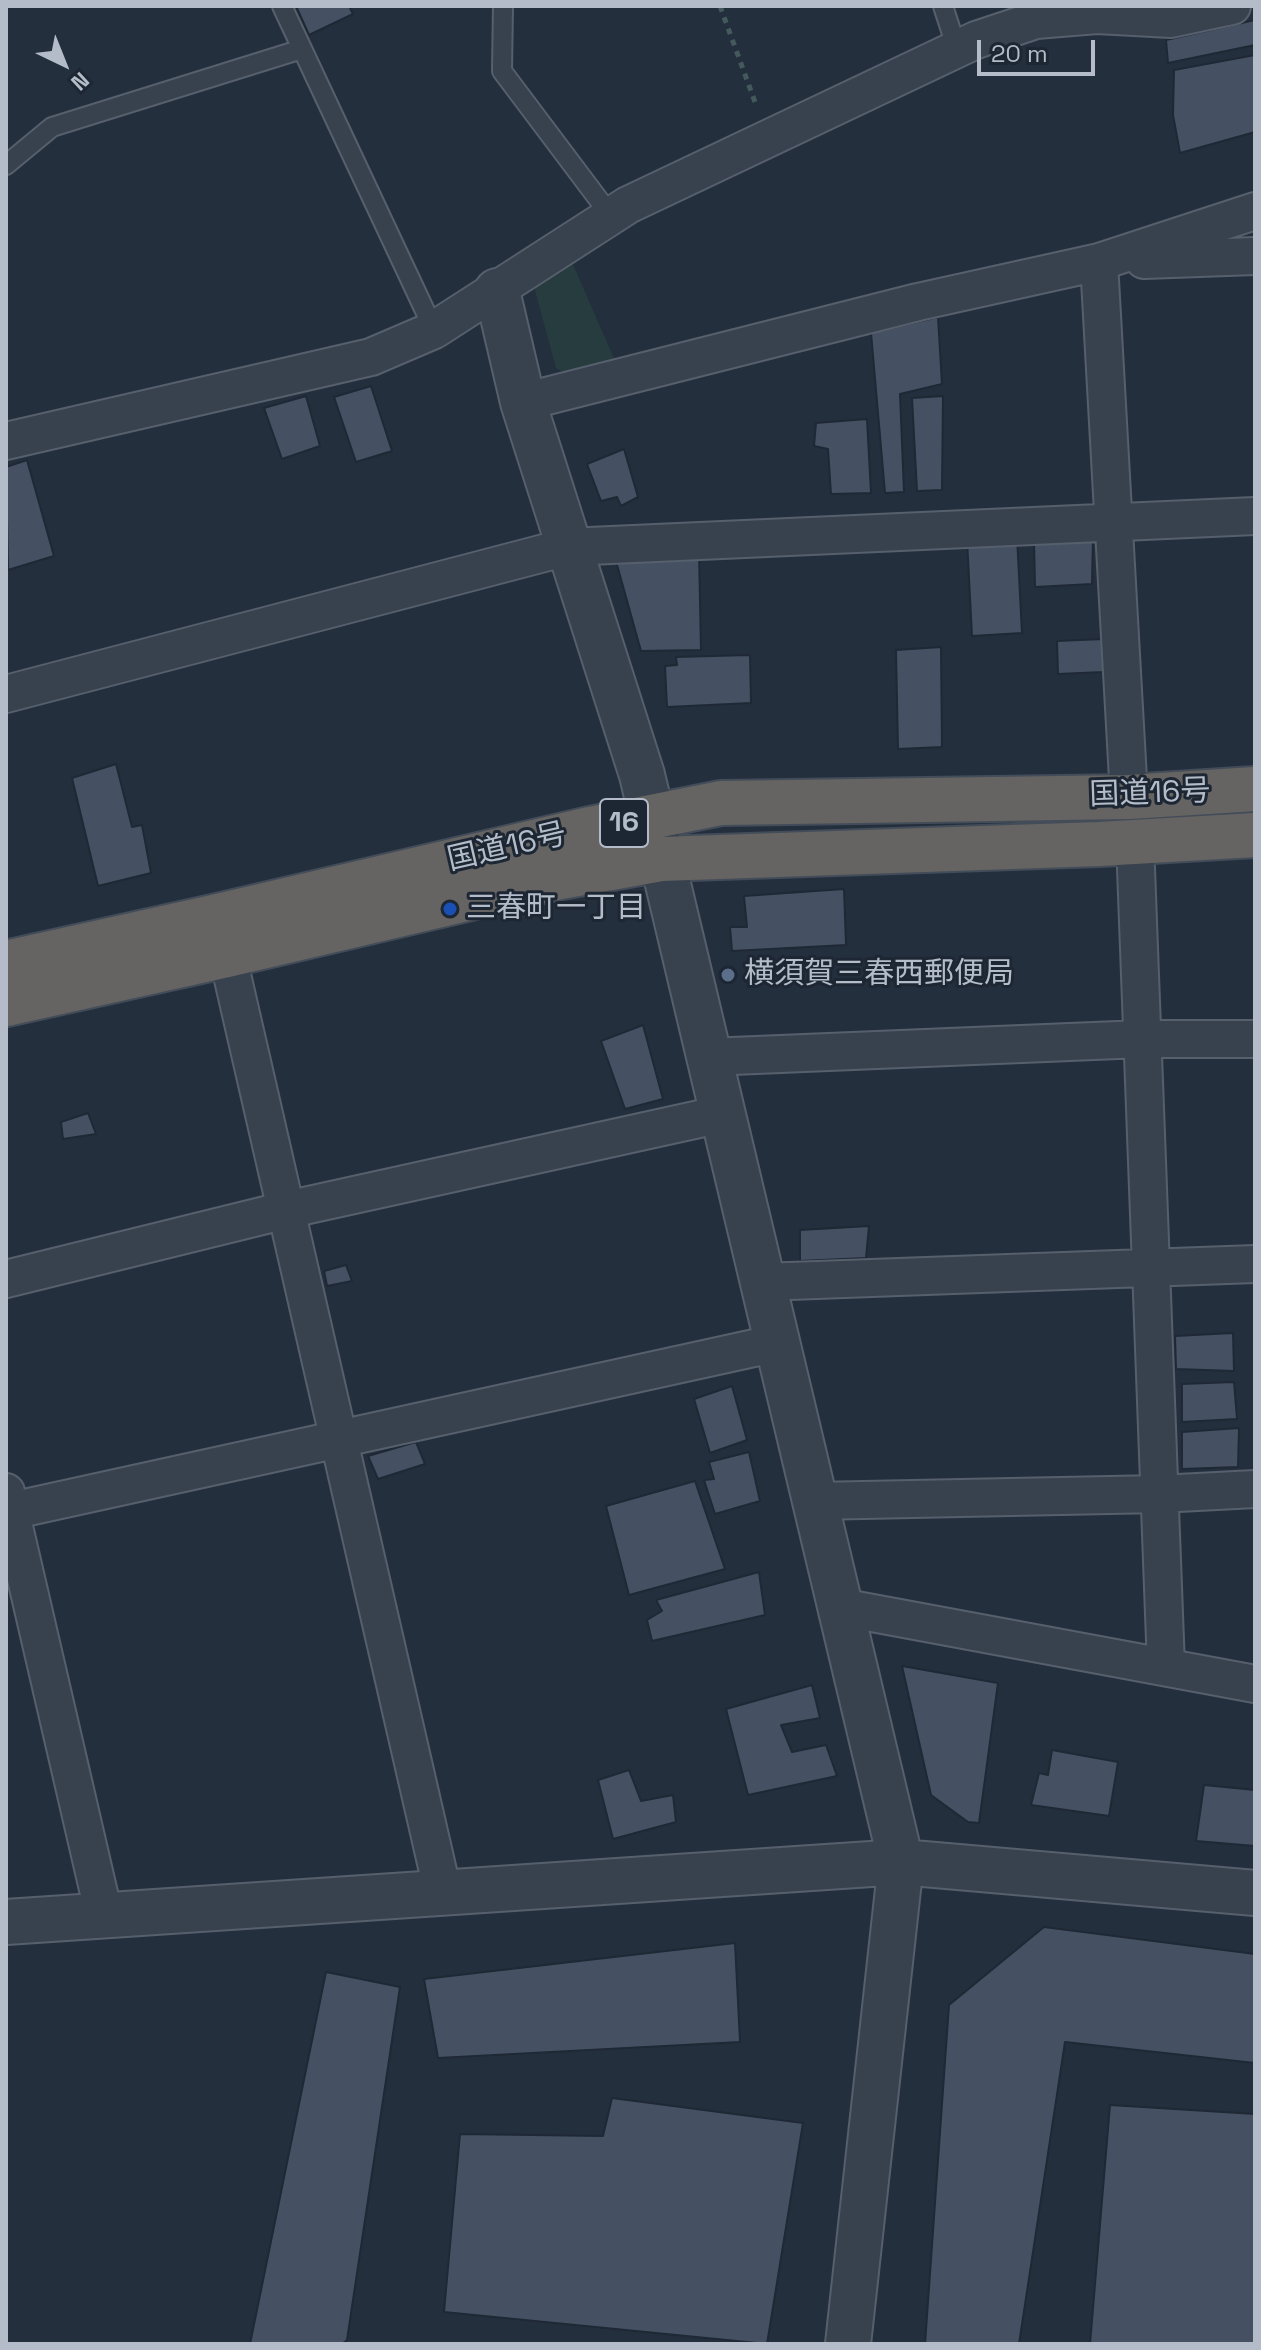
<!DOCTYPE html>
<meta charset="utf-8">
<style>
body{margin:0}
#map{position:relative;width:1261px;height:2350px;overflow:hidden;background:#242f3e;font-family:"Space Grotesk",sans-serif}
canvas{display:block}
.frame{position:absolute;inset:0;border:8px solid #b4bcc9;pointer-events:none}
.north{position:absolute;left:24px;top:24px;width:80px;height:80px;-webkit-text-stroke:6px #1d2633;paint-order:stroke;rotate:137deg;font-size:22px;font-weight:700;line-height:32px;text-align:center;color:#b4bcc9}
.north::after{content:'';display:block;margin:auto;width:28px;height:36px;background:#b4bcc9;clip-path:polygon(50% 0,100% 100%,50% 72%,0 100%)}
.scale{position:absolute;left:977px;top:40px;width:118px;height:36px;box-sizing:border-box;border:4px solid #b4bcc9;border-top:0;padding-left:10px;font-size:24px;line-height:28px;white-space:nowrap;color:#b4bcc9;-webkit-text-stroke:6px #1d2633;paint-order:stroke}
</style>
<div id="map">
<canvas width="1261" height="2350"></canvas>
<div class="frame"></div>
<div class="north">N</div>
<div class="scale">20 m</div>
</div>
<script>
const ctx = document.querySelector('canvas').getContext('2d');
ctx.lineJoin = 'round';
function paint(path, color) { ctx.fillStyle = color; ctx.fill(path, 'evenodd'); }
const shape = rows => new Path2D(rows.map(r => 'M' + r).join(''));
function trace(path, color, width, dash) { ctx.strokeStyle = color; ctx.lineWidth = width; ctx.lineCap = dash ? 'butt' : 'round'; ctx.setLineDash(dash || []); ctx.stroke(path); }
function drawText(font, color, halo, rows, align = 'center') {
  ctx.font = font + ' "Space Grotesk","Noto Sans JP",sans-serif'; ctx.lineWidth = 6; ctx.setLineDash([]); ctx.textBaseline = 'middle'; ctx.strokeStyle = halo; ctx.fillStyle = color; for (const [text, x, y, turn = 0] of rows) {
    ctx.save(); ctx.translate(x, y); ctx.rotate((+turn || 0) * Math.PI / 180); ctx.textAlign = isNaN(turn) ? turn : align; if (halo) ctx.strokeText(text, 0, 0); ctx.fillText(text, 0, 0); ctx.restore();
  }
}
paint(shape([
 [571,260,616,363,570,376,556,368,533,283]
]), '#263c3f');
const building = shape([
 [296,6,349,6,353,14,309,35,296,6],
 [1255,20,1255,45,1168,63,1166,40,1255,20],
 [1255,55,1255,132,1180,153,1173,115,1174,70,1255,55],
 [938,317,942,384,900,394,904,492,885,493,871,333,938,317],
 [371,386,392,451,356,462,334,397,371,386],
 [306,396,320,446,282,459,264,408,306,396],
 [943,396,942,490,917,491,912,398,943,396],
 [867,419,871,493,831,494,828,449,814,446,816,423,867,419],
 [624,449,638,497,621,506,617,497,601,501,587,464,624,449],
 [27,460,54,556,8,570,6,467,27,460],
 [1017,537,1022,633,972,636,967,539,1017,537],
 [1093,538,1092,584,1035,587,1034,541,1093,538],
 [699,552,701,650,641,651,614,554,699,552],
 [1104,639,1103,672,1058,674,1057,641,1104,639],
 [941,647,942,747,898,749,896,650,941,647],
 [750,655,751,703,667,707,665,666,677,665,676,657,750,655],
 [116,764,132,827,142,825,151,873,98,886,72,778,116,764],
 [844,889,846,945,732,951,730,927,747,927,744,896,844,889],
 [643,1025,663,1099,625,1109,601,1041,643,1025],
 [88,1113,96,1134,63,1139,61,1122,88,1113],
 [869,1226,866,1258,800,1261,800,1230,869,1226],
 [346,1265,352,1281,327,1286,324,1271,346,1265],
 [1233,1333,1234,1371,1176,1369,1175,1336,1233,1333],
 [1234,1382,1237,1419,1182,1422,1182,1384,1234,1382],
 [732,1386,747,1440,710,1453,694,1399,732,1386],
 [1239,1428,1238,1467,1182,1469,1182,1432,1239,1428],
 [416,1442,425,1464,378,1479,368,1456,416,1442],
 [749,1452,760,1501,715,1514,704,1480,714,1479,709,1462,749,1452],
 [695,1481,725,1569,629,1595,606,1506,695,1481],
 [759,1572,765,1615,652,1641,647,1620,662,1611,656,1600,759,1572],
 [902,1666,998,1683,979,1823,968,1822,931,1795,902,1666],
 [812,1685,820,1718,781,1725,792,1752,826,1745,837,1776,748,1795,726,1709,812,1685],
 [1052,1750,1118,1762,1109,1816,1031,1805,1039,1773,1048,1775,1052,1750],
 [629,1770,641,1801,673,1795,676,1822,613,1839,598,1780,629,1770],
 [1204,1785,1255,1790,1255,1846,1196,1841,1204,1785],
 [1044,1927,1255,1954,1255,2063,1065,2042,1019,2344,925,2344,949,2005,1044,1927],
 [735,1943,740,2042,438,2058,424,1979,735,1943],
 [326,1972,400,1987,347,2340,342,2344,250,2344,326,1972],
 [612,2098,803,2123,767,2344,444,2312,460,2134,603,2136,612,2098],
 [1110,2105,1255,2114,1255,2344,1090,2344,1110,2105]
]);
paint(building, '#455162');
trace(building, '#1f2835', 2);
const service = shape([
 [282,6,434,330],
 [503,6,502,71,611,216],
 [943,6,957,49],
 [6,165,52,127,302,49]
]);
const minor = shape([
 [1144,260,1255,256],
 [1099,262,1129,797],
 [523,402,918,302,1099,262,1255,211],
 [6,441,371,357,434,330,628,205,976,40,1036,20,1097,15,1171,19,1232,6],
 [6,694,567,547,1255,516],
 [1135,842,1166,1667],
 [221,927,443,1893],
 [708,1057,1142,1039,1255,1039],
 [6,1279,286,1210,722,1114],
 [762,1282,1255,1264],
 [6,1492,104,1915],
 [814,1501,1159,1494,1255,1489],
 [6,1512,777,1343],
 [840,1607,1255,1684]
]);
const tertiary = shape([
 [497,291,523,402,642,775,901,1862,848,2344],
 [6,1922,901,1862,1255,1893]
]);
const trunk = shape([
 [6,963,218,916,590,829,721,803,1129,797,1255,789],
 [6,1004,227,955,560,877,661,859,1099,844,1255,835]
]);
trace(service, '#565f6c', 22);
trace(minor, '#565f6c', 40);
trace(tertiary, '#565f6c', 48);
trace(trunk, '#434c59', 48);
trace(shape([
 [720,6,755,102]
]), '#44595c', 5, [6, 6]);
trace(service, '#38414e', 18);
trace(minor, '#38414e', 36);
trace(tertiary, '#38414e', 44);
trace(trunk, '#656462', 44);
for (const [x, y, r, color] of [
 [450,909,8,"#1a4fb4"],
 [728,975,8,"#5c6f8a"]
]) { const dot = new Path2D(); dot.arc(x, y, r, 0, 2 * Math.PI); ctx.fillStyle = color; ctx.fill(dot); trace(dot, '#1d2633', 3); }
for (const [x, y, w] of [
 [624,823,48]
]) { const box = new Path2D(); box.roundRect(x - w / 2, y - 24, w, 48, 6); ctx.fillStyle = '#1d2633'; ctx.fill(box); trace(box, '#b4bcc9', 2); }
drawText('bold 28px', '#b4bcc9', null, [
 ["16",624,823]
]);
drawText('30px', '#b4bcc9', '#1d2633', [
 ["国道16号",1150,794,-2],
 ["国道16号",507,848,-13]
]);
drawText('30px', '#b4bcc9', '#1d2633', [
 ["三春町一丁目",466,909],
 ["横須賀三春西郵便局",744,975]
], 'left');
</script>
